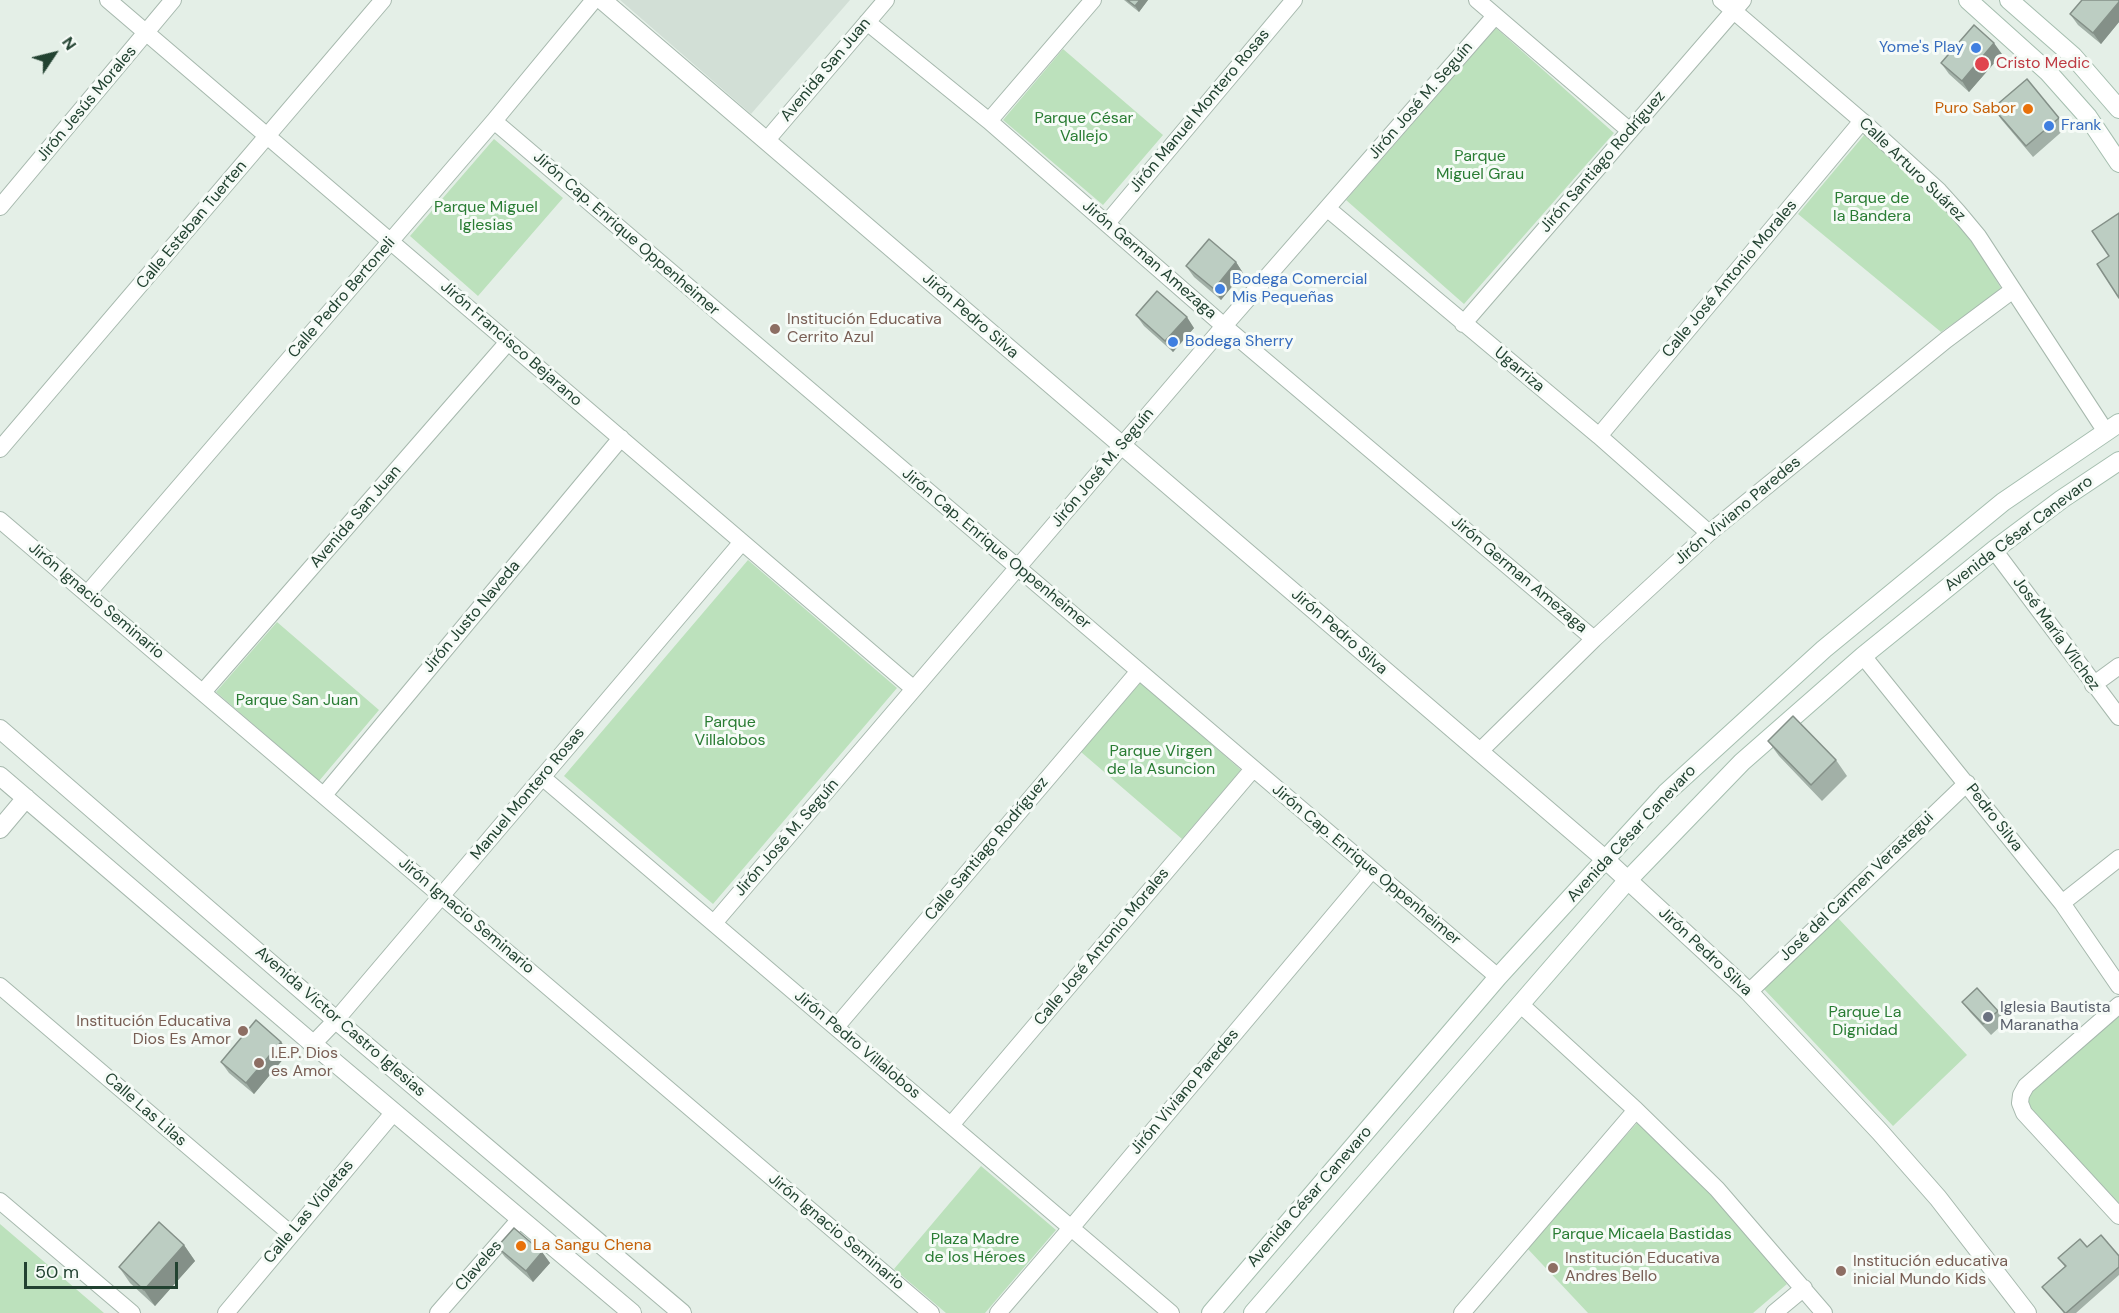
<!DOCTYPE html>
<meta charset="utf-8">
<style>
body{margin:0}
#map{position:relative;width:2119px;height:1313px;overflow:hidden;background:#e4efe7;font-family:"DM Sans",sans-serif}
canvas{display:block}
.north{position:absolute;left:24px;top:24px;width:60px;height:60px;-webkit-text-stroke:4px #f6fbf7;paint-order:stroke;rotate:55deg;font-size:16px;font-weight:700;line-height:24px;text-align:center;color:#224231}
.north::after{content:'';display:block;margin:auto;width:21px;height:27px;background:#224231;clip-path:polygon(50% 0,100% 100%,50% 72%,0 100%)}
.scale{position:absolute;left:24px;top:1262px;width:154px;height:27px;box-sizing:border-box;border:3px solid #224231;border-top:0;padding-left:8px;font-size:18px;line-height:21px;white-space:nowrap;color:#224231;-webkit-text-stroke:4px #f6fbf7;paint-order:stroke}
</style>
<div id="map">
<canvas width="2119" height="1313"></canvas>
<div class="north">N</div>
<div class="scale">50 m</div>
</div>
<script>
const ctx = document.querySelector('canvas').getContext('2d');
ctx.lineJoin = 'round';
function paint(path, color) { ctx.fillStyle = color; ctx.fill(path, 'evenodd'); }
const shape = rows => new Path2D(rows.map(r => 'M' + r).join(''));
function trace(path, color, width, dash) { ctx.strokeStyle = color; ctx.lineWidth = width; ctx.lineCap = dash ? 'butt' : 'round'; ctx.setLineDash(dash || []); ctx.stroke(path); }
function drawText(font, color, halo, rows, align = 'center') {
  ctx.font = font + ' "DM Sans",sans-serif'; ctx.lineWidth = 6; ctx.setLineDash([]); ctx.textBaseline = 'middle'; ctx.strokeStyle = halo; ctx.fillStyle = color; for (const [text, x, y, turn = 0] of rows) {
    ctx.save(); ctx.translate(x, y); ctx.rotate((+turn || 0) * Math.PI / 180); ctx.textAlign = isNaN(turn) ? turn : align; if (halo) ctx.strokeText(text, 0, 0); ctx.fillText(text, 0, 0); ctx.restore();
  }
}
paint(shape([
 [620,0,850,0,751,114]
]), '#d2dfd6');
paint(shape([
 [1496,28,1614,133,1464,304,1346,200],
 [1063,49,1163,135,1103,205,1003,120],
 [1865,134,1933,193,1973,241,2002,290,1941,332,1798,214],
 [494,139,563,198,478,296,410,236],
 [748,560,897,688,713,904,564,776],
 [277,622,379,710,319,781,216,692],
 [1141,682,1241,770,1182,839,1081,752],
 [1838,918,1967,1055,1893,1126,1763,988],
 [2119,1013,2119,1203,2031,1109,2028,1100,2031,1093],
 [1638,1122,1718,1199,1787,1284,1753,1313,1588,1313,1526,1247],
 [981,1166,1056,1230,985,1313,946,1313,894,1269],
 [0,1224,104,1313,0,1313]
]), '#bce1bc');
const minor = shape([
 [108,0,914,689],
 [1477,0,1630,131],
 [1721,0,1862,121,1939,191,1958,212,1978,236,2106,432],
 [867,22,989,121,1224,326,1594,639],
 [494,121,1498,977],
 [989,121,1093,0],
 [766,141,886,0],
 [0,207,173,0],
 [1328,209,1599,436,1709,533],
 [1107,223,1294,0],
 [1463,324,1743,0],
 [1599,436,1862,121],
 [0,449,383,0],
 [0,520,931,1313],
 [1994,550,2119,717],
 [87,594,494,121,594,0],
 [1863,656,2062,903,2119,986],
 [2093,685,2119,666],
 [203,692,508,342],
 [1479,752,1594,639,1709,533,1946,340,2013,290],
 [542,777,1171,1313],
 [324,795,621,438],
 [2062,903,2119,858],
 [714,923,1224,326,1495,16],
 [0,986,291,1234],
 [1749,992,1967,783],
 [1520,1004,1636,1110,1717,1189,1824,1313],
 [2119,1005,2026,1086,2021,1095,2020,1103,2024,1113,2119,1216],
 [836,1027,1139,671],
 [313,1044,336,1020,742,542],
 [951,1125,1253,769],
 [0,1201,132,1313],
 [226,1313,394,1112],
 [438,1313,520,1219],
 [998,1313,1071,1228,1372,870],
 [1462,1313,1636,1110],
 [1774,1313,1804,1288]
]);
const tertiary = shape([
 [602,0,1606,860,1749,992,1880,1132,1938,1198,2027,1313],
 [0,729,336,1020,682,1313],
 [0,776,313,1044,632,1313],
 [0,829,26,798]
]);
const secondary = shape([
 [1968,0,2048,72,2088,117,2119,163],
 [2009,0,2073,56,2119,109],
 [1211,1313,1498,977,1666,793,1824,649,2003,502,2119,423],
 [1253,1313,1627,881,1742,762,1863,656,1994,550,2062,499,2119,461]
]);
trace(minor, '#a6b8ad', 18);
trace(tertiary, '#a6b8ad', 20);
trace(secondary, '#a5beaf', 20);
trace(minor, '#fff', 16);
trace(tertiary, '#fff', 18);
trace(secondary, '#fff', 18);
paint(shape([
 [1124,0,1148,0,1139,12],
 [2119,0,2119,22,2101,44,2078,25,2070,14],
 [2002,54,1969,92,1949,74,1941,63],
 [1993,108,2059,118,2066,128,2033,157,2001,119],
 [1236,262,1243,273,1221,300,1194,277,1186,266],
 [1136,315,1194,328,1173,352,1144,326],
 [1768,741,1836,760,1847,776,1822,801,1779,756],
 [1962,1002,1998,1011,2005,1022,1991,1035,1970,1012],
 [281,1042,289,1052,254,1094,229,1073,221,1062],
 [184,1245,195,1261,155,1306,130,1283,119,1267],
 [497,1247,542,1252,550,1263,533,1282,505,1257],
 [2087,1247,2119,1256,2119,1275,2076,1313,2064,1313,2042,1287,2065,1267,2058,1258]
]), '#a2b0a7');
paint(shape([
 [1140,0,1148,0,1139,12,1135,6],
 [2119,2,2119,22,2101,44,2093,33],
 [1994,43,2002,54,1969,92,1962,81],
 [1236,262,1243,273,1221,300,1214,289],
 [1187,317,1194,328,1173,352,1165,341],
 [281,1042,289,1052,254,1094,246,1083],
 [184,1245,195,1261,155,1306,144,1290],
 [542,1252,550,1263,533,1282,526,1271]
]), '#849088');
const building = shape([
 [1127,0,1140,0,1135,6,1127,0],
 [2082,0,2119,0,2119,2,2093,33,2070,14,2082,0],
 [1974,25,1994,43,1962,81,1941,63,1974,25],
 [2027,79,2059,118,2026,146,1993,108,2027,79],
 [2119,213,2119,298,2097,264,2109,256,2092,231,2119,213],
 [1209,239,1236,262,1214,289,1186,266,1209,239],
 [1157,291,1187,317,1165,341,1136,315,1157,291],
 [1793,716,1836,760,1811,785,1768,741,1793,716],
 [1977,988,1998,1011,1983,1024,1962,1002,1977,988],
 [256,1020,281,1042,246,1083,221,1062,256,1020],
 [159,1222,184,1245,144,1290,119,1267,159,1222],
 [514,1228,542,1252,526,1271,497,1247,514,1228],
 [2101,1235,2119,1256,2119,1267,2066,1313,2065,1313,2042,1287,2066,1266,2058,1258,2080,1239,2087,1247,2101,1235]
]);
paint(building, '#bccdc2');
trace(building, '#849088', 1.5);
for (const [x, y, r, color] of [
 [1976,48,6,"#3f7fe0"],
 [1982,64,8,"#e0444e"],
 [2028,109,6,"#e8710a"],
 [2049,126,6,"#3f7fe0"],
 [1220,289,6,"#3f7fe0"],
 [775,329,6,"#8d6e63"],
 [1173,342,6,"#3f7fe0"],
 [1988,1017,6,"#6b7280"],
 [243,1031,6,"#8d6e63"],
 [259,1063,6,"#8d6e63"],
 [521,1246,6,"#e8710a"],
 [1553,1268,6,"#8d6e63"],
 [1841,1271,6,"#8d6e63"]
]) { const dot = new Path2D(); dot.arc(x, y, r, 0, 2 * Math.PI); ctx.fillStyle = color; ctx.fill(dot); trace(dot, '#f6fbf7', 2); }
drawText('16px', '#366cbe', '#f6fbf7', [
 ["Yome's Play",1964,48,"right"],
 ["Frank",2061,126],
 ["Bodega Comercial",1232,280],
 ["Mis Pequeñas",1232,298],
 ["Bodega Sherry",1185,342]
], 'left');
drawText('16px', '#be3a42', '#f6fbf7', [
 ["Cristo Medic",1996,64]
], 'left');
drawText('16px', '#224231', '#f6fbf7', [
 ["Avenida San Juan",826,70,-50],
 ["Jirón José M. Seguín",1421,101,-49],
 ["Jirón Jesús Morales",87,104,-50],
 ["Jirón Manuel Montero Rosas",1200,111,-50],
 ["Jirón Santiago Rodríguez",1603,162,-49],
 ["Calle Arturo Suárez",1912,170,44],
 ["Calle Esteban Tuerten",192,225,-50],
 ["Jirón Cap. Enrique Oppenheimer",626,234,41],
 ["Jirón German Amezaga",1149,260,41],
 ["Calle José Antonio Morales",1730,279,-50],
 ["Calle Pedro Bertoneli",342,298,-49],
 ["Jirón Pedro Silva",970,316,41],
 ["Jirón Francisco Bejarano",511,344,41],
 ["Ugarriza",1519,370,40],
 ["Jirón José M. Seguín",1103,468,-50],
 ["Jirón Viviano Paredes",1738,511,-40],
 ["Avenida San Juan",356,517,-49],
 ["Avenida César Canevaro",2019,534,-37],
 ["Jirón Cap. Enrique Oppenheimer",996,549,40],
 ["Jirón German Amezaga",1519,575,40],
 ["Jirón Ignacio Seminario",96,601,40],
 ["Jirón Justo Naveda",472,617,-50],
 ["Jirón Pedro Silva",1339,632,41],
 ["José María Vílchez",2056,634,54],
 ["Manuel Montero Rosas",528,794,-50],
 ["Pedro Silva",1994,818,52],
 ["Avenida César Canevaro",1632,834,-47],
 ["Jirón José M. Seguín",787,838,-49],
 ["Calle Santiago Rodríguez",987,849,-50],
 ["Jirón Cap. Enrique Oppenheimer",1366,865,40],
 ["José del Carmen Verastegui",1857,887,-44],
 ["Jirón Ignacio Seminario",466,916,40],
 ["Calle José Antonio Morales",1102,947,-50],
 ["Jirón Pedro Silva",1705,952,43],
 ["Avenida Victor Castro Iglesias",340,1022,41],
 ["Jirón Pedro Villalobos",857,1045,40],
 ["Jirón Viviano Paredes",1185,1092,-50],
 ["Calle Las Lilas",145,1110,41],
 ["Avenida César Canevaro",1310,1197,-49],
 ["Calle Las Violetas",309,1212,-50],
 ["Jirón Ignacio Seminario",836,1232,40],
 ["Claveles",479,1266,-49]
]);
drawText('16px', '#c56008', '#f6fbf7', [
 ["Puro Sabor",2016,109],
 ["La Sangu Chena",533,1246,"left"]
], 'right');
drawText('16px', '#297c33', '#f6fbf7', [
 ["Parque César",1084,119],
 ["Vallejo",1084,137],
 ["Parque",1480,157],
 ["Miguel Grau",1480,175],
 ["Parque de",1872,199],
 ["la Bandera",1872,217],
 ["Parque Miguel",486,208],
 ["Iglesias",486,226],
 ["Parque San Juan",297,701],
 ["Parque",730,723],
 ["Villalobos",730,741],
 ["Parque Virgen",1161,752],
 ["de la Asuncion",1161,770],
 ["Parque La",1865,1013],
 ["Dignidad",1865,1031],
 ["Parque Micaela Bastidas",1642,1235],
 ["Plaza Madre",975,1240],
 ["de los Héroes",975,1258]
]);
drawText('16px', '#785e54', '#f6fbf7', [
 ["Institución Educativa",787,320],
 ["Cerrito Azul",787,338],
 ["Institución Educativa",231,1022,"right"],
 ["Dios Es Amor",231,1040,"right"],
 ["I.E.P. Dios",271,1054],
 ["es Amor",271,1072],
 ["Institución Educativa",1565,1259],
 ["Andres Bello",1565,1277],
 ["Institución educativa",1853,1262],
 ["inicial Mundo Kids",1853,1280]
], 'left');
drawText('16px', '#5b616d', '#f6fbf7', [
 ["Iglesia Bautista",2000,1008],
 ["Maranatha",2000,1026]
], 'left');
</script>
